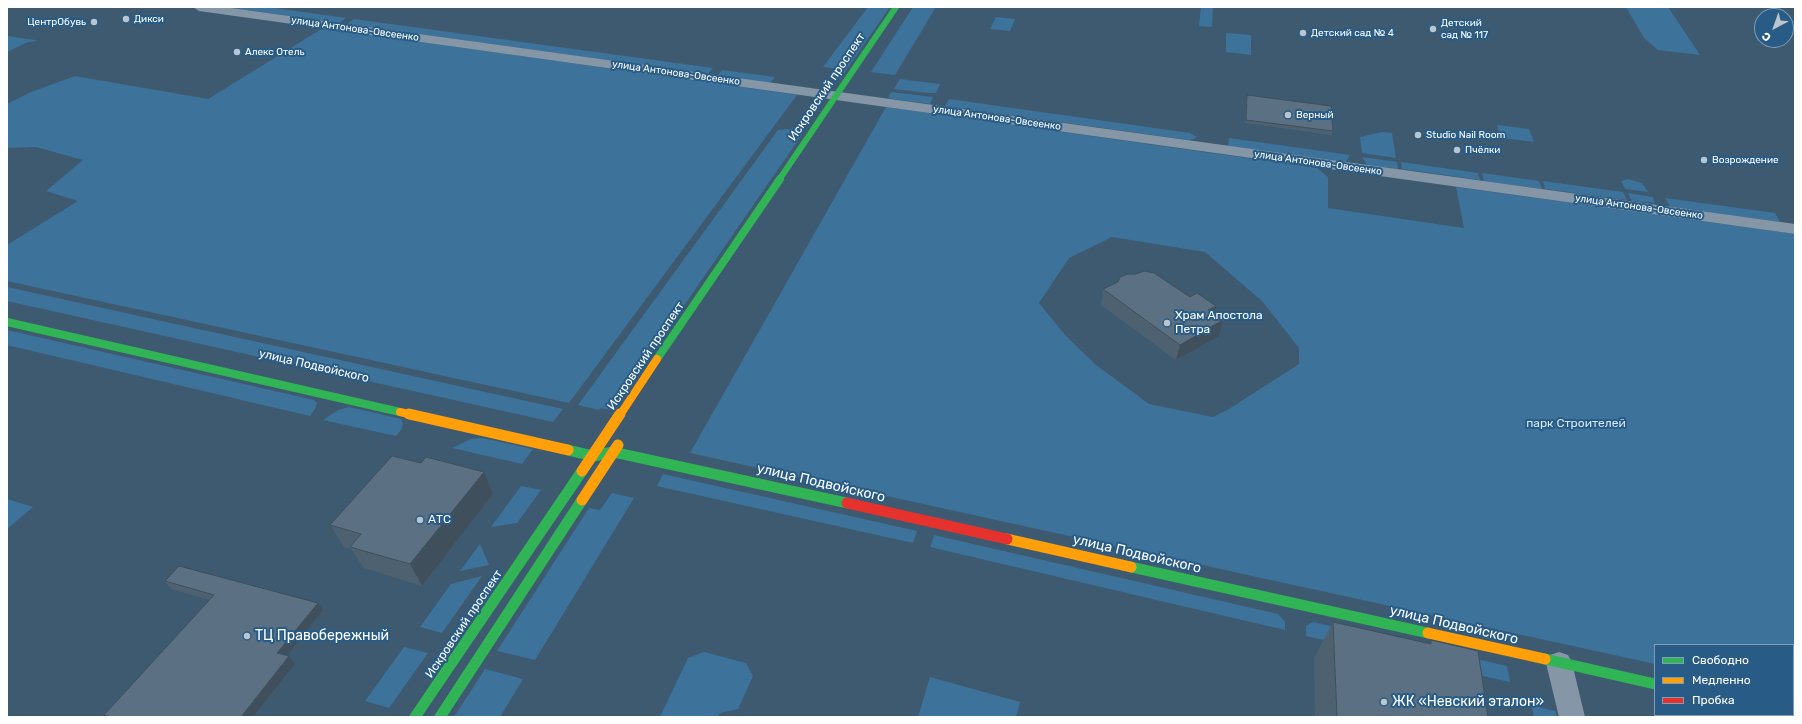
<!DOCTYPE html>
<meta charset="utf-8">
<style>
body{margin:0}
#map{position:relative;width:1802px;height:724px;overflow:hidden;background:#3e5a70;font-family:Rubik,sans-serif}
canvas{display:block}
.frame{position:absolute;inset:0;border:8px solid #fff;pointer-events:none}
.legend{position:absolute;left:1654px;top:644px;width:140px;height:72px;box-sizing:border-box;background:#285c86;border:1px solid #7e9db6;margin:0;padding:5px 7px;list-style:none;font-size:12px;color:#fff}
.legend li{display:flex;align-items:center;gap:8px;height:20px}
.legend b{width:20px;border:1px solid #7e9db6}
.north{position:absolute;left:1754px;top:8px;width:40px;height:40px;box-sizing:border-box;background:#285c86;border:1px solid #7e9db6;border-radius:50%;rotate:221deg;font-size:11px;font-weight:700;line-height:16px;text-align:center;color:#fff}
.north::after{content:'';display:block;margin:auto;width:14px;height:18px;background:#bbc5cd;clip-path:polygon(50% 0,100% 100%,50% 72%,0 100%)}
</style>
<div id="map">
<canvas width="1802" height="724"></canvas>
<div class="frame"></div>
<ul class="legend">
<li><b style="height:5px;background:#30b455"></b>Свободно</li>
<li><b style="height:5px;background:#ff9f0a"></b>Медленно</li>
<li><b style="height:5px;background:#e5322d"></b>Пробка</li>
</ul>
<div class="north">С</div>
</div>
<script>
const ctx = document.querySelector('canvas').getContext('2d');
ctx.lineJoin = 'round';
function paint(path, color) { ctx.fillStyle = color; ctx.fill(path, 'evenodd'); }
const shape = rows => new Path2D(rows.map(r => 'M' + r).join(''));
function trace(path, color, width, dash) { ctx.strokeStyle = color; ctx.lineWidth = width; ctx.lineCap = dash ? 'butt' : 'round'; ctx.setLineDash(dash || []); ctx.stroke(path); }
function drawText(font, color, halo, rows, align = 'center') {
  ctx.font = font + ' Rubik,sans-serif'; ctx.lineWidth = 4; ctx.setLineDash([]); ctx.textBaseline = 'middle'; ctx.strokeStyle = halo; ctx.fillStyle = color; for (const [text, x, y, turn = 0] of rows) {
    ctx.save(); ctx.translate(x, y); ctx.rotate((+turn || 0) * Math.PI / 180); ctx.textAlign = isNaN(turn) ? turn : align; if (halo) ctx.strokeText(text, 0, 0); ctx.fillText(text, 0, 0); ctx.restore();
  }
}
paint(shape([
 [225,7,267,7,346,18,339,23],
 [868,7,890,7,840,79,832,78,838,69,823,67],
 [913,7,936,7,895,75,871,72],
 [1201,7,1213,7,1212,27,1199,26],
 [1626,7,1668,7,1700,55,1658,50,1644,38],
 [996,17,1015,19,1010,31,990,29],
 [354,19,713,68,708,74,347,24],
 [323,28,797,95,569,403,7,281,7,245,78,201,46,191,83,160,36,147,7,148,7,104,31,92,75,76,208,99],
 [1226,33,1251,35,1251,55,1226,52],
 [7,36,35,40,37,41,28,42,7,52],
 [722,70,775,77,770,83,718,75],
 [900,79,940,84,936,93,929,93,894,89],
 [891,92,933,97,930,104,888,98],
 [949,99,1190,133,1197,137,1194,139,1189,140,945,106],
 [886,107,1317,168,1328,177,1328,208,1464,228,1456,187,1795,234,1795,694,1793,694,1793,645,1655,645,1655,664,690,453],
 [1112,237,1205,252,1262,301,1299,348,1299,364,1229,409,1213,417,1149,404,1096,365,1065,335,1039,303,1069,258],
 [1497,125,1529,129,1534,142,1501,138],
 [800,128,797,132,803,133,612,410,601,408,599,410,578,405,778,130],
 [1382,132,1392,133,1396,158,1362,153,1360,137],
 [1229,138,1350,155,1346,162,1228,146],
 [1362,157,1397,162,1398,169,1367,165],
 [1401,162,1478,173,1480,180,1402,169],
 [1482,173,1539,181,1542,189,1484,181],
 [1628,179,1642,183,1648,192,1625,189,1621,181],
 [1543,181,1623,192,1627,200,1545,189],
 [1628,193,1653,197,1655,203,1632,201],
 [1665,198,1775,213,1780,222,1671,207],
 [7,287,563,409,553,422,7,301],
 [7,330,314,400,317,403,315,409,310,416,7,345],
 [349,407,401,419,403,424,401,430,396,436,323,420,338,410],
 [482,438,533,449,522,464,452,448,471,439],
 [663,474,917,531,913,543,657,486],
 [521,486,541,490,517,523,491,527],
 [612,493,634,498,535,660,497,651,589,508,600,510],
 [7,499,33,507,7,529],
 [934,535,1278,614,1285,622,1285,630,930,547],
 [480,544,489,565,460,571],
 [482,576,442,633,420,627,451,584],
 [1313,622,1507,666,1510,682,1306,636,1306,626],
 [404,647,428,653,389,708,365,701],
 [704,652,746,663,753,676,738,709,720,713,718,717,660,717,688,658],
 [485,669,523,679,500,717,454,717],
 [930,677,1020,702,1016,717,918,717],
 [1531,705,1555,711,1557,717,1534,717]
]), '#3d729b');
paint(shape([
 [193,7,224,7,1795,224,1795,234,199,11,193,7],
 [1559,652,1568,655,1572,663,1585,717,1559,717,1546,663,1550,655,1559,652]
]), '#8596a6');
trace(shape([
 [779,180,896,7]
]), '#30b455', 6);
trace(shape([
 [7,322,400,412],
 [657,359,780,179]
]), '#30b455', 8);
trace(shape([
 [568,450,593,456,613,452,847,503],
 [1131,567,1428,633],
 [1545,659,1655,684],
 [415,717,582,471],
 [440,717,582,500]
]), '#30b455', 11);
trace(shape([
 [400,412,413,415],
 [620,415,657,359]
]), '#ff9f0a', 8);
trace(shape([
 [409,414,568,450],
 [582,471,620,414],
 [582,500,618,445],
 [1007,539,1131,567],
 [1428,633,1545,659],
 [1793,714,1795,715]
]), '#ff9f0a', 11);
trace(shape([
 [847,503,1007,539]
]), '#e5322d', 11);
paint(shape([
 [1247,95,1333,131,1331,135,1245,123,1246,99],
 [1103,289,1190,297,1223,320,1219,336,1176,360,1101,305],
 [421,463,484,472,493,494,422,586,364,568,351,549,344,547,330,525],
 [165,581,318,603,323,610,287,656,295,664,253,717,107,717,104,715,210,600,171,589],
 [1333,622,1429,644,1431,640,1488,717,1315,717,1314,658]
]), '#4e6171');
paint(shape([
 [1216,306,1211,321,1208,310],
 [1223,320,1219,336,1176,360,1180,345],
 [484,472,493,494,422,586,410,564],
 [318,603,323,610,283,661,277,653],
 [289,656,295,664,253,717,241,717]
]), '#404f5c');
const building = shape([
 [1247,95,1331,106,1333,131,1246,120,1247,95],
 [1144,271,1154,273,1190,297,1197,293,1216,306,1208,310,1223,320,1180,345,1103,289,1118,282,1120,277,1128,274,1136,274,1144,271],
 [392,456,421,463,426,457,484,472,410,564,350,547,361,534,330,525,392,456],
 [179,566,318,603,277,653,289,656,241,717,111,717,104,715,214,595,165,581,179,566],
 [1333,622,1431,644,1431,640,1478,651,1488,717,1337,717,1333,622]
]);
paint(building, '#5b7183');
trace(building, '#404f5c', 1);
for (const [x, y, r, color] of [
 [126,19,4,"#bbc5cd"],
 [94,22,4,"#bbc5cd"],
 [1433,29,4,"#bbc5cd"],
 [1303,33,4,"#bbc5cd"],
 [237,52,4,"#bbc5cd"],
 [1288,115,4,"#bbc5cd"],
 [1418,135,4,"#bbc5cd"],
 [1457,150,4,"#bbc5cd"],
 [1704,160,4,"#bbc5cd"],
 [1167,323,4,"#bbc5cd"],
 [420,520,4,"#bbc5cd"],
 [247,636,4,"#bbc5cd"],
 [1384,702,4,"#bbc5cd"]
]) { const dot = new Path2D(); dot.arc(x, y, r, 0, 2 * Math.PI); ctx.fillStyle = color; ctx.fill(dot); trace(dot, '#285c86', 1.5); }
drawText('10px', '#fff', '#285c86', [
 ["Дикси",134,19],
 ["ЦентрОбувь",86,22,"right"],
 ["Детский",1441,23],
 ["сад № 117",1441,35],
 ["Детский сад № 4",1311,33],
 ["Алекс Отель",245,52],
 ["Верный",1296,115],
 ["Studio Nail Room",1426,135],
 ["Пчёлки",1465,150],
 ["Возрождение",1712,160]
], 'left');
drawText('10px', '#fff', '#285c86', [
 ["улица Антонова-Овсеенко",355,29,8],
 ["улица Антонова-Овсеенко",676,73,8],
 ["улица Антонова-Овсеенко",997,118,8],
 ["улица Антонова-Овсеенко",1318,163,8],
 ["улица Антонова-Овсеенко",1639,207,8]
]);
drawText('12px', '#fff', '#285c86', [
 ["Искровский проспект",827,87,-56],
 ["Искровский проспект",646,356,-56],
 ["улица Подвойского",314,366,13],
 ["Искровский проспект",464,624,-56]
]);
drawText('12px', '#fff', '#285c86', [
 ["Храм Апостола",1175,316],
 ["Петра",1175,330],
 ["АТС",428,520]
], 'left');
drawText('12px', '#d7e9f6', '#285c86', [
 ["парк Строителей",1576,424]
]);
drawText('14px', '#fff', '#285c86', [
 ["улица Подвойского",821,483,13],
 ["улица Подвойского",1137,554,13],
 ["улица Подвойского",1454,625,13]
]);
drawText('14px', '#fff', '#285c86', [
 ["ТЦ Правобережный",255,636],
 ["ЖК «Невский эталон»",1392,702]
], 'left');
</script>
